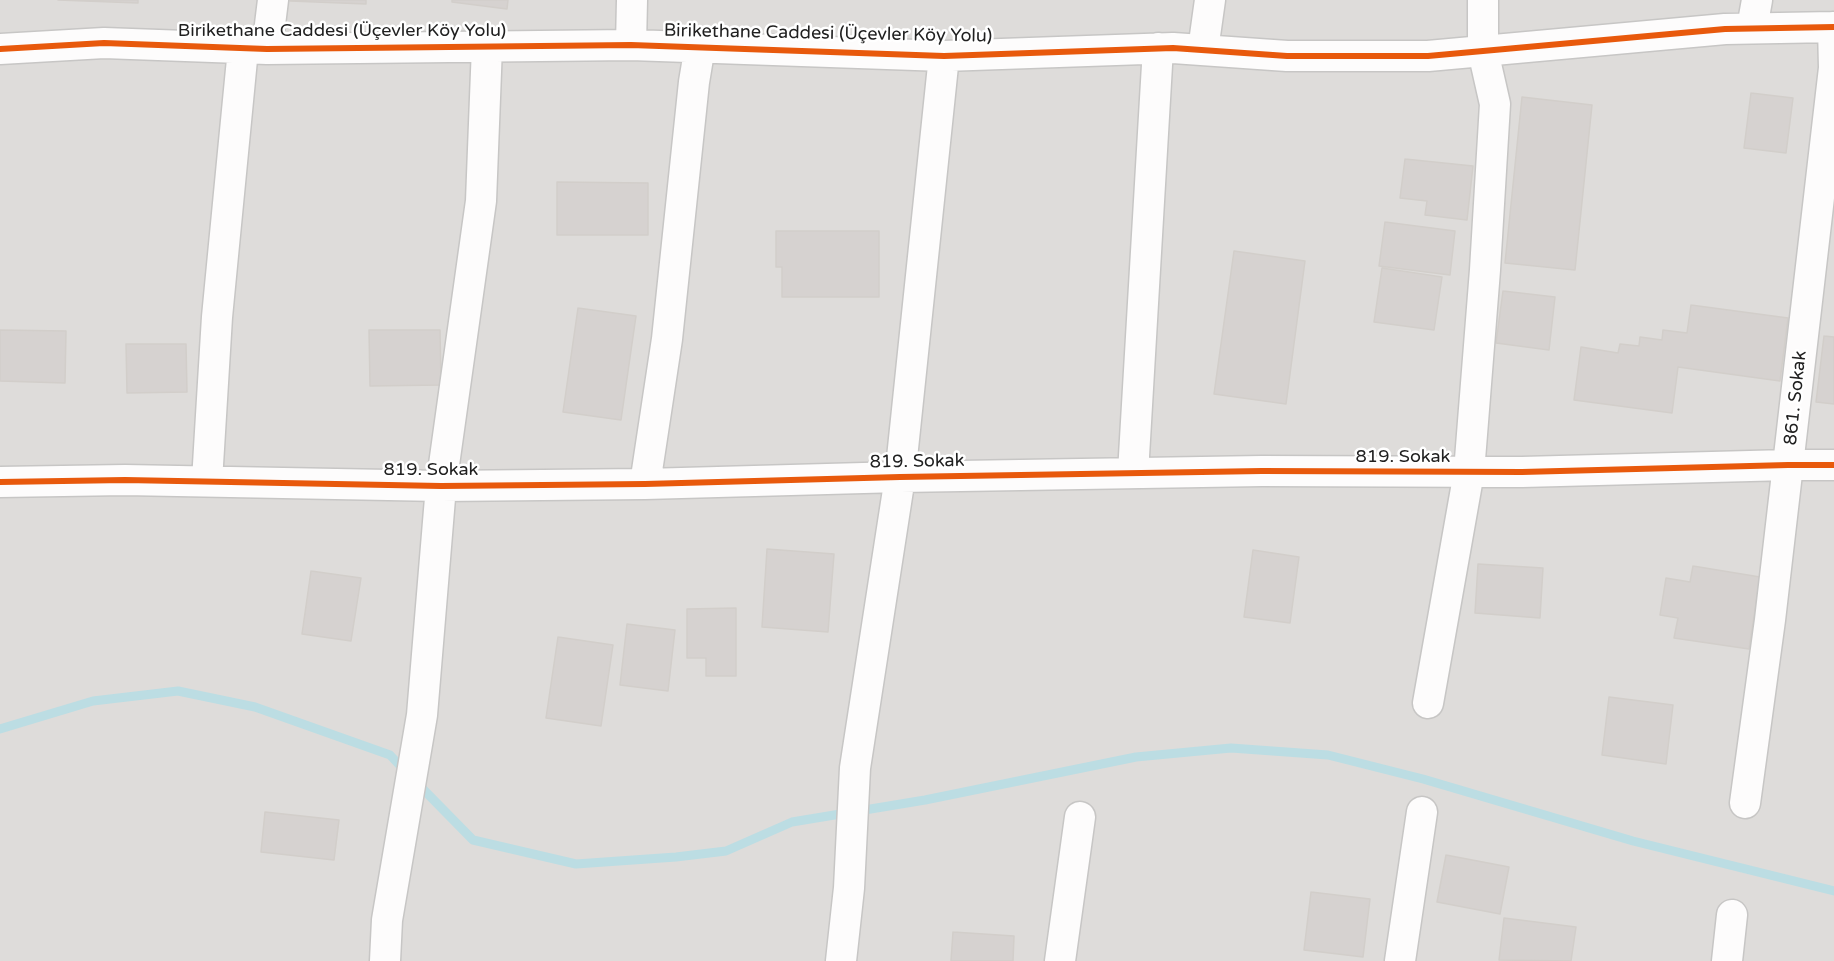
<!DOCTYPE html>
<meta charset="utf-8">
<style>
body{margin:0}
canvas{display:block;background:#efece9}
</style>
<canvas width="1834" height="961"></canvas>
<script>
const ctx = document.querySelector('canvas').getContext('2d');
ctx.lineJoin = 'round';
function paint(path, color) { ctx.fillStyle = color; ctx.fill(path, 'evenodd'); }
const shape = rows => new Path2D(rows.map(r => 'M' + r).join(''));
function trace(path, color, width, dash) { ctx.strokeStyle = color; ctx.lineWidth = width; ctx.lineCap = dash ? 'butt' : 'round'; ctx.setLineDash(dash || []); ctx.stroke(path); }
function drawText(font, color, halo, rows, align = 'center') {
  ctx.font = font + ' "Varela Round",sans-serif'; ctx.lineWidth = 5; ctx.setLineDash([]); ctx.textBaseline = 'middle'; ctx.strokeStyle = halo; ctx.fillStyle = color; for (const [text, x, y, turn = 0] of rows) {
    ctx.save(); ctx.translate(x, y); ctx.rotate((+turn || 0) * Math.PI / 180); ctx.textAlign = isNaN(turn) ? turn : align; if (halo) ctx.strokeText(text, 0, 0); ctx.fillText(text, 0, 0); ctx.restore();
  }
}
paint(shape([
 [0,0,1834,0,1834,961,0,961]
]), '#dedcda');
trace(shape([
 [0,729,93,701,178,691,255,707,390,755,406,772],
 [416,782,473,840,576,864,676,857,726,851,792,822,925,800,1136,757,1231,748,1328,755,1423,779,1633,841,1834,891]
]), '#bcdde3', 9);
const building = shape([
 [58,0,138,0,138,3,58,0],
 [290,0,366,0,366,4,290,1,290,0],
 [452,0,508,0,507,9,452,2,452,0],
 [1751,93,1793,98,1786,153,1744,148,1751,93],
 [1522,97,1592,105,1575,270,1505,263,1522,97],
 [1405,159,1473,166,1467,220,1425,215,1427,201,1400,198,1405,159],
 [557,182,648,183,648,235,557,235,557,182],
 [1385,222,1455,231,1450,275,1379,266,1385,222],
 [776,231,879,231,879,297,782,297,782,267,776,267,776,231],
 [1234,251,1305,261,1286,404,1214,394,1234,251],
 [1382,268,1442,277,1434,330,1374,322,1382,268],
 [1503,291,1555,297,1549,350,1496,343,1503,291],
 [1691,305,1788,318,1780,381,1678,367,1672,413,1574,400,1581,347,1618,353,1620,344,1639,346,1640,337,1662,340,1663,330,1687,333,1691,305],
 [578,308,636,316,621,420,563,412,578,308],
 [0,330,66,331,65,383,0,381,0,330],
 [369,330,440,330,441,385,370,386,369,330],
 [1824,336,1834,337,1834,404,1816,402,1824,336],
 [126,344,186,344,187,392,127,393,126,344],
 [767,549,834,554,828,632,762,627,767,549],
 [1253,550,1299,557,1290,623,1244,617,1253,550],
 [1478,564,1543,568,1540,618,1475,613,1478,564],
 [1693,566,1760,577,1749,649,1674,638,1678,618,1660,615,1666,578,1690,582,1693,566],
 [311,571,361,578,351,641,302,634,311,571],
 [736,608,736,676,706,676,706,658,687,658,687,609,736,608],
 [627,624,675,630,668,691,620,685,627,624],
 [558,637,613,645,601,726,546,718,558,637],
 [1609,697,1673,705,1666,764,1602,755,1609,697],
 [265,812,339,820,334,860,261,852,265,812],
 [1446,855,1509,867,1500,914,1437,902,1446,855],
 [1311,892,1370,899,1363,957,1304,950,1311,892],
 [1504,918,1576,927,1571,961,1499,960,1504,918],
 [953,932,1014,936,1013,961,951,961,953,932]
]);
paint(building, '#d6d2d0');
trace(building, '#d2ceca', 1.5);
const minor = shape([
 [1752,28,1757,0],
 [631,45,632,0],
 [0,49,104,43,267,49,631,45,944,56,1173,48,1287,56,1428,56,1725,29,1834,27],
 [267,49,273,0],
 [1203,50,1210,0],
 [1133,473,1158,48],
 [207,481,217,317,243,49],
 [0,482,125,480,441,486,645,484,900,477,1262,471,1522,472,1788,465,1834,465],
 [645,484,667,339,694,82,700,46],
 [1428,703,1469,472,1485,270,1495,104,1483,51,1483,0],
 [1745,803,1770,620,1834,68,1833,27],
 [385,961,387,920,422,715,441,486,481,201,487,46],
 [841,961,849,888,855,768,900,477,944,56],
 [1060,961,1080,817],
 [1400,961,1422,812],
 [1727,961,1732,915]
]);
trace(minor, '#c7c6c5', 33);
trace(minor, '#fdfcfc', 30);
trace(shape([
 [0,49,104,43,267,49,631,45,944,56,1173,48,1287,56,1428,56,1725,29,1834,27],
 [0,482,125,480,441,486,645,484,900,477,1262,471,1522,472,1788,465,1834,465]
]), '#e8590c', 6);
drawText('18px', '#202020', '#fff', [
 ["Birikethane Caddesi (Üçevler Köy Yolu)",342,31],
 ["Birikethane Caddesi (Üçevler Köy Yolu)",828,34,1],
 ["861. Sokak",1796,398,-84],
 ["819. Sokak",1403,457],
 ["819. Sokak",917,462,-1],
 ["819. Sokak",431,470]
]);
</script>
